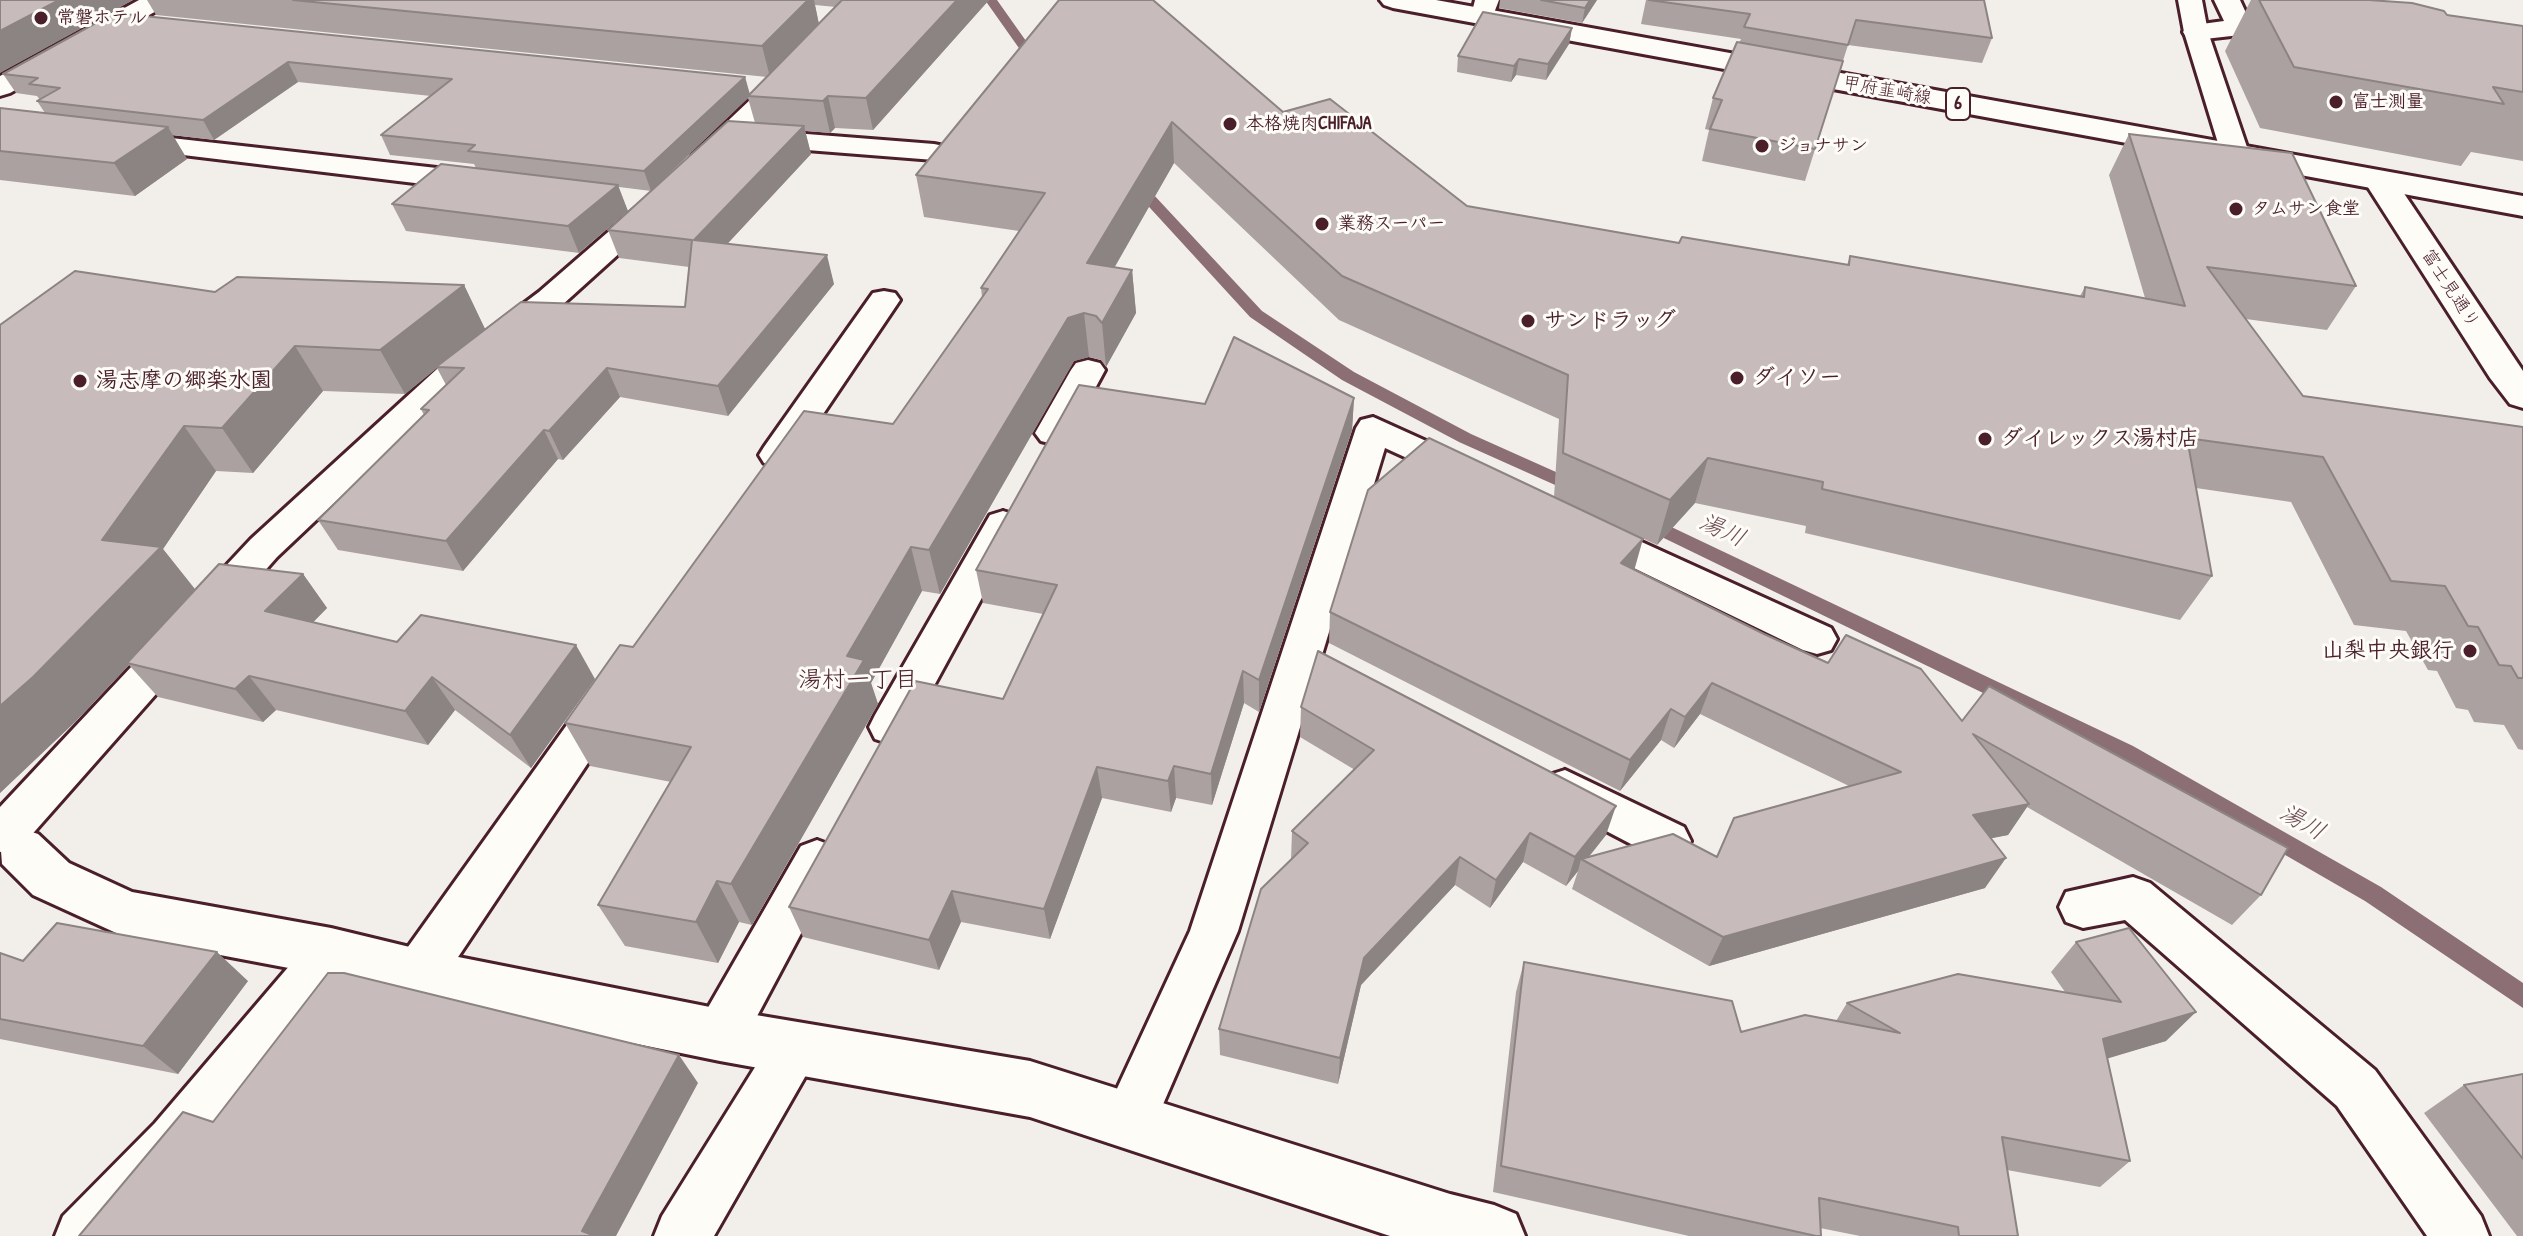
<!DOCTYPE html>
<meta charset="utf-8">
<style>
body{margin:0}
canvas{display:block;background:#f2efeb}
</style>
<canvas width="2523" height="1236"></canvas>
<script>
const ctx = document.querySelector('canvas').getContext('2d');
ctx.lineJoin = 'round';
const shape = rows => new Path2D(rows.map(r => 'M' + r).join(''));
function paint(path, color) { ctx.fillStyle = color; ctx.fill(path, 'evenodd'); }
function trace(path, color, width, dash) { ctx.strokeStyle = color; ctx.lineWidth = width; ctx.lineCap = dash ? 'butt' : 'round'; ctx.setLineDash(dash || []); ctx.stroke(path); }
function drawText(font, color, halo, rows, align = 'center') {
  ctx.font = font + ' "Patrick Hand","Klee One",sans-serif'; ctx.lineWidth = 6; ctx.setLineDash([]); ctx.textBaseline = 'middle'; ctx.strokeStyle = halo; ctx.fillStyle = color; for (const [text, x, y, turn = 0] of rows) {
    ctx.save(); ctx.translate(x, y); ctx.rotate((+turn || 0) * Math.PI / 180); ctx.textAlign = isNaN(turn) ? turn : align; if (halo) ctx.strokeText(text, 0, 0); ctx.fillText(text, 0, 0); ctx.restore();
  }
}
paint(shape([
 [985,0,997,0,1043,65,1041,68,1033,68,985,0],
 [1134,178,1139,179,1262,311,1354,372,1471,434,1585,485,1588,489,1585,493,1573,493,1459,442,1342,380,1250,317,1129,185,1129,179,1134,178],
 [1644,514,2133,746,2381,887,2523,983,2523,1008,2365,901,2117,758,1637,525,1635,520,1644,514]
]), '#8b6f75');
const lane = shape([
 [848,0,873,0,807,73,747,132,756,130,934,144,944,146,948,152,944,158,934,160,756,146,746,144,742,138,745,134,714,165,704,167,694,165,690,159,694,153,789,63,848,0],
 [1475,0,1499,0,1491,21,1475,21,1471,16,1475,0],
 [2178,0,2202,0,2208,32,2249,153,2245,159,2235,161,2225,159,2221,153,2184,32,2178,0],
 [127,133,481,173,491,176,495,182,491,188,481,191,117,147,113,141,117,135,127,133],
 [655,197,665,200,670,206,665,212,561,306,461,383,277,557,20,848,0,852,0,807,251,539,437,369,539,292,645,200,655,197],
 [884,291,895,293,900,300,790,463,777,467,764,463,759,455,764,447,873,293,884,291],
 [1088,360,1100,363,1105,370,1071,433,1065,441,1053,444,1041,441,1035,433,1071,370,1076,363,1088,360],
 [1373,417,1477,464,1482,472,1477,480,1464,484,1385,448,1238,931,1148,1139,1129,1147,1110,1139,1102,1121,1190,931,1356,428,1361,420,1373,417],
 [1003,511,1016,515,1022,524,905,739,890,744,875,739,869,727,875,715,990,515,1003,511],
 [1591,519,1831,628,1837,639,1831,650,1817,654,1803,650,1578,541,1572,532,1578,523,1591,519],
 [609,682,624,687,630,698,624,709,436,990,418,996,400,990,393,974,400,958,594,687,609,682],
 [1565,770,1684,827,1691,841,1684,855,1668,860,1652,855,1549,801,1543,788,1549,775,1565,770],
 [817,840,833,846,840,860,738,1052,720,1059,702,1052,694,1035,702,1018,801,846,817,840],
 [2133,877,2150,883,2375,1070,2481,1216,2489,1236,2427,1236,2337,1106,2125,920,2083,928,2066,922,2059,907,2066,892,2133,877],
 [331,930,348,937,355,952,348,967,193,1161,122,1236,55,1236,63,1216,155,1123,314,937,331,930],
 [795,1025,813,1032,821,1049,714,1236,654,1236,662,1216,777,1032,795,1025]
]);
const street = shape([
 [139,0,171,0,167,5,10,93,0,96,0,76,139,0],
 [2214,0,2240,0,2253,28,2249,34,2196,40,2187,38,2183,32,2187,26,2224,21,2214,0],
 [20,828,38,834,69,863,132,892,331,928,418,949,720,1009,1030,1061,1450,1194,1494,1205,1516,1214,1525,1236,1390,1236,1030,1117,720,1061,418,999,331,976,125,937,33,895,2,864,0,838,2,834,20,828]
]);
const secondary = shape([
 [2380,172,2391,174,2523,371,2523,408,2510,404,2490,378,2364,181,2369,174,2380,172]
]);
const primary = shape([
 [1380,0,1436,0,2523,196,2523,216,1393,8,1384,5,1380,0]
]);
trace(lane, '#4a1f2b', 6);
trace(street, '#4a1f2b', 6);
trace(secondary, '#4a1f2b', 6);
trace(primary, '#4a1f2b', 6);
paint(lane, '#fdfcf7');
paint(street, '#fdfcf7');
paint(secondary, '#fdfcf7');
paint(primary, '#fdfcf7');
paint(shape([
 [147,0,989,0,873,130,835,128,830,133,805,131,811,154,727,244,834,284,728,416,620,397,563,460,558,459,463,571,338,550,318,520,424,415,421,409,446,385,437,368,405,394,323,391,253,473,216,471,163,549,195,589,303,574,327,608,313,622,397,642,595,679,531,768,455,710,428,745,276,710,263,722,158,697,129,665,76,721,0,793,0,325,215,292,464,285,485,329,685,307,689,267,619,258,608,230,651,191,619,187,579,253,406,231,392,204,476,168,474,164,390,155,381,135,431,96,298,82,214,140,172,135,187,159,135,196,0,180,0,108,45,113,37,101,40,100,37,96,16,93,3,74,114,13,745,77,750,94,767,77,156,15],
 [815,5,836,7,819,24],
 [748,98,755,123,657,185],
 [1059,0,1467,206,1679,243,1847,265,1850,256,2080,296,2085,287,2145,298,2109,175,2129,134,2356,286,2327,330,2246,319,2303,396,2523,427,2523,750,2518,749,2504,725,2474,722,2468,710,2456,708,2437,671,2428,670,2406,631,2354,625,2291,502,2196,488,2212,576,2180,620,1805,533,1806,526,1695,503,1657,545,1554,497,1559,419,1339,320,1174,163,1114,267,1132,270,1136,313,1106,367,1101,360,1089,357,1074,361,940,594,922,591,871,683,878,704,752,925,739,922,718,963,625,946,598,905,671,782,590,766,565,723,633,647,893,424,982,297,981,288,1019,231,924,217,916,175],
 [1500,0,1597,0,1582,23,1499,8],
 [1646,0,1984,0,1992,38,1982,63,1848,45,1805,181,1702,161,1709,130,1705,129,1713,98,1741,39,1641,24],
 [2251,0,2369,0,2447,15,2523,26,2523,161,2471,152,2461,166,2260,128,2225,51],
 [1572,28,1569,44,1546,80,1516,75,1511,82,1457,72,1458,56],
 [1354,398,1352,430,1259,712,1244,703,1212,805,1176,798,1171,812,1102,798,1050,939,961,922,939,970,803,937,789,907,1003,699,1043,614,983,603,976,570,1205,404],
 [1634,570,1764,634,1962,721,2261,895,2232,925,2027,807,2008,835,1991,838,1985,888,1709,966,1572,889,1578,871,1566,886,1523,862,1490,908,1455,885,1361,985,1338,1084,1220,1055,1219,1029,1291,860,1292,831,1355,770,1300,737,1301,707,1606,835,1589,857,1717,857,1849,786,1700,714,1674,748,1661,740,1620,791,1329,643,1330,612],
 [2076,942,2166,1041,2107,1058,2130,1161,2100,1187,2007,1170,2018,1236,1860,1236,1820,1228,1821,1236,1689,1236,1493,1192,1516,992,1524,962,1741,1032,1836,1021,1847,1003,2065,992,2051,972],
 [0,953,23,961,248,981,178,1074,0,1039],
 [2523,1074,2523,1236,2517,1236,2424,1113,2464,1085]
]), '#aca1a1');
paint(shape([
 [59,0,133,0,0,73,0,31],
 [808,0,814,0,819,25,770,77,762,46],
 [957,0,989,0,873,130,866,98],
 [1590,0,1597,0,1582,23,1585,8],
 [1572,28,1569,44,1546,80,1548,64],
 [1519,59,1516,75,1511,82,1514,66],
 [288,62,298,82,214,140,203,120],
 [745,77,750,96,748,96,748,98,651,191,644,171],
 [828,96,835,128,830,133,823,101],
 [1172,122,1174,163,1092,307,1087,263],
 [804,126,811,154,704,269,694,240],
 [168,127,187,159,135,196,114,163],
 [618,185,628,211,579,253,568,226],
 [827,255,834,284,728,416,718,386],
 [1132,270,1136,313,1106,367,1102,323],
 [464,285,485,329,436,367,437,368,405,394,380,350],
 [1084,313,1089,357,1074,361,940,594,929,550,1068,318],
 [295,346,323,391,253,473,222,428],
 [607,368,620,397,563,460,549,431],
 [1354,398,1352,430,1259,712,1259,680],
 [184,426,216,471,163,549,197,592,127,663,129,665,76,721,0,793,0,706,102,540],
 [544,430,558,459,463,571,446,541],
 [1708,458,1695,503,1657,545,1670,500],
 [1643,539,1634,571,1621,563],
 [911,547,922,591,871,683,878,704,752,925,731,884,847,656],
 [303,574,327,608,291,645,265,611],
 [576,645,595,679,531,768,510,735],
 [1243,671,1244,703,1212,805,1211,774],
 [249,676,276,710,263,722,235,689],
 [432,677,455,710,428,745,405,711],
 [1712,683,1700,714,1674,748,1685,717],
 [1671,709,1661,740,1620,791,1630,760],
 [1174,766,1176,798,1171,812,1168,781],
 [1097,767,1102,798,1050,939,1044,909],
 [2029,804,2008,835,1953,846,1973,815],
 [1616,806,1606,835,1585,861,1581,859,1578,871,1566,886,1575,857],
 [1530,833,1523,862,1490,908,1496,880],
 [1460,857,1455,885,1361,985,1338,1084,1340,1058,1364,958],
 [2006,858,1985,888,1709,966,1723,937],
 [717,881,739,922,718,963,696,922],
 [952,891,961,922,939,970,929,940],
 [217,952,248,981,178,1074,143,1046],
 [2196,1012,2166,1041,2076,1068,2103,1039],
 [679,1055,698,1083,616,1236,587,1236,582,1231]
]), '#8c8383');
const building = shape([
 [0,0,59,0,0,31,0,0],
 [293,0,808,0,762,46,293,0],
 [842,0,957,0,866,98,828,96,823,101,748,96,842,0],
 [1059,0,1153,0,1283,112,1330,99,1467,206,1679,243,1682,237,1849,265,1850,256,2084,297,2085,287,2185,306,2129,134,2292,153,2356,286,2207,267,2303,396,2523,427,2523,678,2518,678,2511,666,2499,665,2478,627,2468,626,2445,586,2391,581,2323,457,2187,438,2212,576,1822,489,1823,482,1708,458,1670,500,1563,453,1568,375,1342,276,1172,122,1087,263,1132,270,1102,323,1096,316,1084,313,1068,318,929,550,911,547,847,656,864,660,731,884,717,881,696,922,598,905,691,747,565,723,620,645,633,647,804,411,893,424,988,289,981,288,1045,193,916,175,1059,0],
 [1541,0,1590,0,1585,8,1541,0],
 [1649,0,1984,0,1992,38,1856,20,1848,45,1744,27,1750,14,1649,0],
 [2259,0,2369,0,2412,3,2444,11,2447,15,2523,26,2523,92,2493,87,2504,104,2294,67,2259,0],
 [1483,12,1572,28,1548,64,1519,59,1514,66,1458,56,1483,12],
 [114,13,745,77,644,171,468,151,475,145,381,135,452,79,288,62,203,120,37,101,60,88,29,84,38,78,3,74,114,13],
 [1737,42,1843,61,1815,149,1710,129,1722,100,1713,98,1737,42],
 [0,108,168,127,114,163,0,151,0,108],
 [728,121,804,126,694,240,827,255,718,386,607,368,549,431,544,430,446,541,318,520,429,410,421,409,464,368,436,367,521,302,685,307,692,240,608,230,728,121],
 [441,164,618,185,568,226,392,204,441,164],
 [75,271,215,292,237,277,464,285,380,350,295,346,222,428,184,426,102,540,161,547,33,677,0,706,0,325,75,271],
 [1234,337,1354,398,1259,680,1243,671,1211,774,1174,766,1168,781,1097,767,1044,909,952,891,929,940,789,907,915,681,1003,699,1057,585,976,570,1079,385,1205,404,1234,337],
 [1429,438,1643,539,1621,563,1764,634,1828,663,1846,635,1921,669,1962,721,1989,686,2288,848,2261,895,1973,734,2029,804,1973,815,2006,858,1723,937,1581,859,1673,834,1717,857,1734,818,1901,772,1712,683,1685,717,1671,709,1630,760,1330,612,1368,490,1429,438],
 [219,564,303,574,265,611,397,642,421,615,576,645,510,735,432,677,405,711,249,676,235,689,127,663,219,564],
 [1318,651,1616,806,1575,857,1530,833,1496,880,1460,857,1364,958,1340,1058,1219,1029,1261,889,1308,843,1292,831,1374,750,1301,707,1318,651],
 [57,923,217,952,143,1046,0,1019,0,953,23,961,57,923],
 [2129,928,2196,1012,2103,1039,2130,1161,2002,1137,2018,1236,1959,1236,1958,1227,1819,1198,1821,1236,1816,1236,1501,1166,1524,962,1732,1001,1741,1032,1805,1015,1900,1033,1847,1003,1958,974,2121,1002,2076,942,2129,928],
 [328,973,344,973,679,1055,582,1231,595,1236,79,1236,183,1112,213,1122,328,973],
 [2523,1074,2523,1159,2464,1085,2523,1074]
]);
paint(building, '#c8bbbb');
trace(building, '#8c8383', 2);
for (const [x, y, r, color] of [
 [41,18,8,"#4a1f2b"],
 [2336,102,8,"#4a1f2b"],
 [1230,124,8,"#4a1f2b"],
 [1762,146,8,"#4a1f2b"],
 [2236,209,8,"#4a1f2b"],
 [1322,224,8,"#4a1f2b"],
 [1528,321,8,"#4a1f2b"],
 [1737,378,8,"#4a1f2b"],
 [80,381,8,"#4a1f2b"],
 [1985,439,8,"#4a1f2b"],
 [2470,651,8,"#4a1f2b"]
]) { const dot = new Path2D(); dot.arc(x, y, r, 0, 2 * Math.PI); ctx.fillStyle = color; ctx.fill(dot); trace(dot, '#fdfcf7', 3); }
drawText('bold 18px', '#4a1f2b', '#fdfcf7', [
 ["常磐ホテル",57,18],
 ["富士測量",2352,102],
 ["本格焼肉CHIFAJA",1246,124],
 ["ジョナサン",1778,146],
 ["タムサン食堂",2252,209],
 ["業務スーパー",1338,224]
], 'left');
drawText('18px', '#4a1f2b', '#fdfcf7', [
 ["甲府韮崎線",1887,91,10],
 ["富士見通り",2450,289,57]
]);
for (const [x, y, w] of [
 [1958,104,24]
]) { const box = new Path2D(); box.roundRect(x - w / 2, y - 16, w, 32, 6); ctx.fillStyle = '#fdfcf7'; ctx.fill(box); trace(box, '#4a1f2b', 2); }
drawText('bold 20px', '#4a1f2b', null, [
 ["6",1958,104]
]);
drawText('bold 22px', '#4a1f2b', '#fdfcf7', [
 ["サンドラッグ",1544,321],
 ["ダイソー",1753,378],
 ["湯志摩の郷楽水園",96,381],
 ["ダイレックス湯村店",2001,439],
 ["山梨中央銀行",2454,651,"right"]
], 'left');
drawText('italic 24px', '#704e56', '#fdfcf7', [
 ["湯川",1722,531,25],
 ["湯川",2302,823,30]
]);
drawText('24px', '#4a1f2b', '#fdfcf7', [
 ["湯村一丁目",858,681]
]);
</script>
